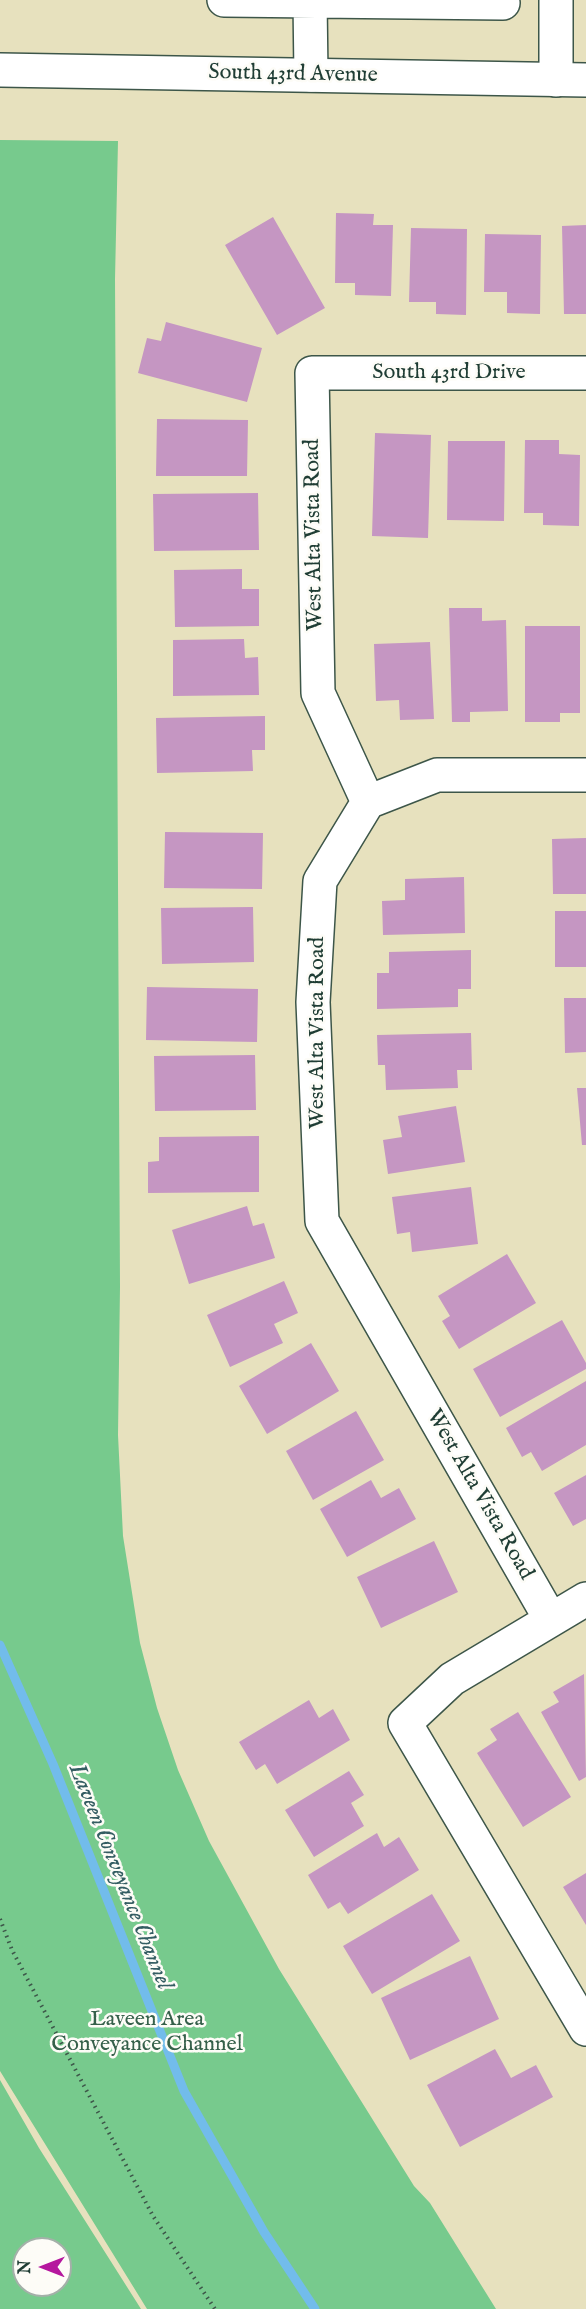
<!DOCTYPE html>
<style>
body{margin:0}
#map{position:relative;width:586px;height:2309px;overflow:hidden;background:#e7e1be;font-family:"IM FELL English",serif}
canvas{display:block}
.north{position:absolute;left:12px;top:2237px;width:60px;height:60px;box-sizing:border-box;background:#fdfcf7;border:2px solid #a4b0a9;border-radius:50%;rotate:270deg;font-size:16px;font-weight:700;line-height:24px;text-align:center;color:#1f3d34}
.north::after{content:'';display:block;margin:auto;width:21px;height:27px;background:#b5179e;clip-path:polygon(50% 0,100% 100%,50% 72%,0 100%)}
</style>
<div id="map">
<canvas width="586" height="2309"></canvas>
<div class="north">N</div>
</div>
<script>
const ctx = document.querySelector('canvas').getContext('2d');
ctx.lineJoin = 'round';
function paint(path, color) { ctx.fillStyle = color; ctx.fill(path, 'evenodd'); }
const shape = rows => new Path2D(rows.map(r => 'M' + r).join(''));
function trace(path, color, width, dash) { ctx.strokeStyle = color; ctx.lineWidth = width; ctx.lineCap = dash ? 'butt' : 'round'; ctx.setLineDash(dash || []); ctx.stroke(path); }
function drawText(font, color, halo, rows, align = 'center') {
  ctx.font = font + ' "IM FELL English",serif'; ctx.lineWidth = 5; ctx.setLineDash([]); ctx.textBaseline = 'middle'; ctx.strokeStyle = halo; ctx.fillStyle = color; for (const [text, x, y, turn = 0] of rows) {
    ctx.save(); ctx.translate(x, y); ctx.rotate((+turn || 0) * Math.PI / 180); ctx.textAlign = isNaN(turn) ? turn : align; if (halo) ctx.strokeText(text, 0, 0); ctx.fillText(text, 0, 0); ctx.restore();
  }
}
paint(shape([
 [0,140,118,141,115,279,120,1287,118,1435,123,1536,140,1643,157,1708,178,1770,209,1841,279,1969,414,2186,430,2203,496,2309,147,2309,0,2071],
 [0,2080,39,2148,141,2309,0,2309],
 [24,2249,60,2249,60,2285,24,2285]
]), '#77ca8d');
trace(shape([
 [0,1645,53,1764,184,2091,264,2232,315,2309]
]), '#72bceb', 9);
paint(shape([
 [336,213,374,214,373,225,393,225,391,296,355,295,355,283,335,283],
 [273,217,325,308,277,335,225,245],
 [586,225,586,314,564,314,562,226],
 [411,228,467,229,466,315,436,314,436,302,409,302],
 [485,234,541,235,540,314,507,313,507,292,484,292],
 [166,322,262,348,247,402,138,373,147,338,161,341],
 [157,419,248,420,247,476,156,476],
 [375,433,431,435,428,538,372,536],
 [525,440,559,440,559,454,580,455,579,526,543,525,543,513,524,513],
 [448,441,505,441,504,521,447,520],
 [258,493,259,550,154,551,153,494],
 [242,569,242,589,259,589,259,626,175,627,174,570],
 [449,608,482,608,482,621,506,620,508,711,470,712,470,722,452,722],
 [525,626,580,626,580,713,560,713,560,722,525,722],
 [244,639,245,658,258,657,259,695,173,696,173,640],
 [430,642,434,719,400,720,399,700,376,701,374,644],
 [265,716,265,750,252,750,253,771,157,773,156,718],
 [165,832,263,833,262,889,164,888],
 [586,838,586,894,553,894,552,839],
 [464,877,465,933,383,935,382,901,405,900,405,879],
 [253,907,254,962,162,964,161,908],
 [555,911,586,911,586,967,555,967],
 [471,950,471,989,458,989,458,1007,377,1009,377,973,389,973,389,952],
 [147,987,258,989,257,1042,146,1040],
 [564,998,586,998,586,1052,565,1053],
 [471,1033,472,1070,457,1070,458,1088,386,1090,385,1065,378,1065,377,1035],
 [255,1055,256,1110,155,1111,154,1056],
 [577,1088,586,1088,586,1145,582,1145],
 [456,1106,465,1162,388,1174,383,1140,402,1137,398,1116],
 [259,1136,259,1192,148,1193,148,1162,159,1161,159,1137],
 [471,1187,478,1244,412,1252,410,1232,397,1234,392,1197],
 [247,1206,253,1226,264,1223,275,1258,189,1284,172,1230],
 [507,1254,536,1303,459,1349,442,1321,450,1316,438,1296],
 [284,1281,298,1313,274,1324,283,1343,230,1367,207,1315],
 [562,1320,586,1363,586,1369,500,1417,473,1369],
 [311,1343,339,1391,267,1434,239,1386],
 [586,1381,586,1445,542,1471,531,1452,522,1457,506,1428],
 [356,1411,384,1460,313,1500,286,1451],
 [586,1475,586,1519,573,1526,554,1493],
 [371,1480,381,1498,399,1488,416,1519,347,1557,320,1509],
 [434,1541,458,1592,381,1628,357,1577],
 [584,1674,586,1777,579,1781,541,1712,559,1702,553,1692],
 [309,1700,319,1718,333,1709,350,1740,277,1784,265,1764,256,1770,239,1742],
 [518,1712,571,1797,523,1827,477,1753,497,1740,490,1729],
 [349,1771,364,1795,351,1803,364,1826,314,1857,285,1810],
 [377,1833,384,1847,399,1837,419,1870,348,1914,340,1902,328,1909,308,1875],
 [586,1873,586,1925,563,1887],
 [432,1894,460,1941,372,1994,343,1946],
 [470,1956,499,2019,410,2060,381,1998],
 [495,2049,511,2078,536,2065,553,2097,460,2147,427,2085]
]), '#c596c2');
const minor = shape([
 [224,0,503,3],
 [310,0,311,75],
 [556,0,556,80],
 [368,802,437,775,586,775],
 [586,1599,452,1679,405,1723,586,2029],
 [551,1620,322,1221,313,1002,320,881,368,802,318,693,312,373,586,373]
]);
const major = shape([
 [0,70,586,80]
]);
trace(minor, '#3d5649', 36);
trace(major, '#3d5649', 36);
trace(shape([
 [0,1919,12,1950,153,2216,215,2309]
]), '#3d5649', 4, [1.5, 4.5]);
trace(minor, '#fff', 33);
trace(major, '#fff', 33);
drawText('22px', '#1f3d34', '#fdfcf7', [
 ["South 43rd Avenue",293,75,1],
 ["South 43rd Drive",449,373],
 ["West Alta Vista Road",315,535,-91],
 ["West Alta Vista Road",318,1033,-90],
 ["West Alta Vista Road",479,1495,60]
]);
drawText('22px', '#35604a', '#fdfcf7', [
 ["Laveen Area",147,2020],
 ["Conveyance Channel",147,2045]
]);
drawText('italic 24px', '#345d62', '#fdfcf7', [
 ["Laveen Conveyance Channel",119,1877,68]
]);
</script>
